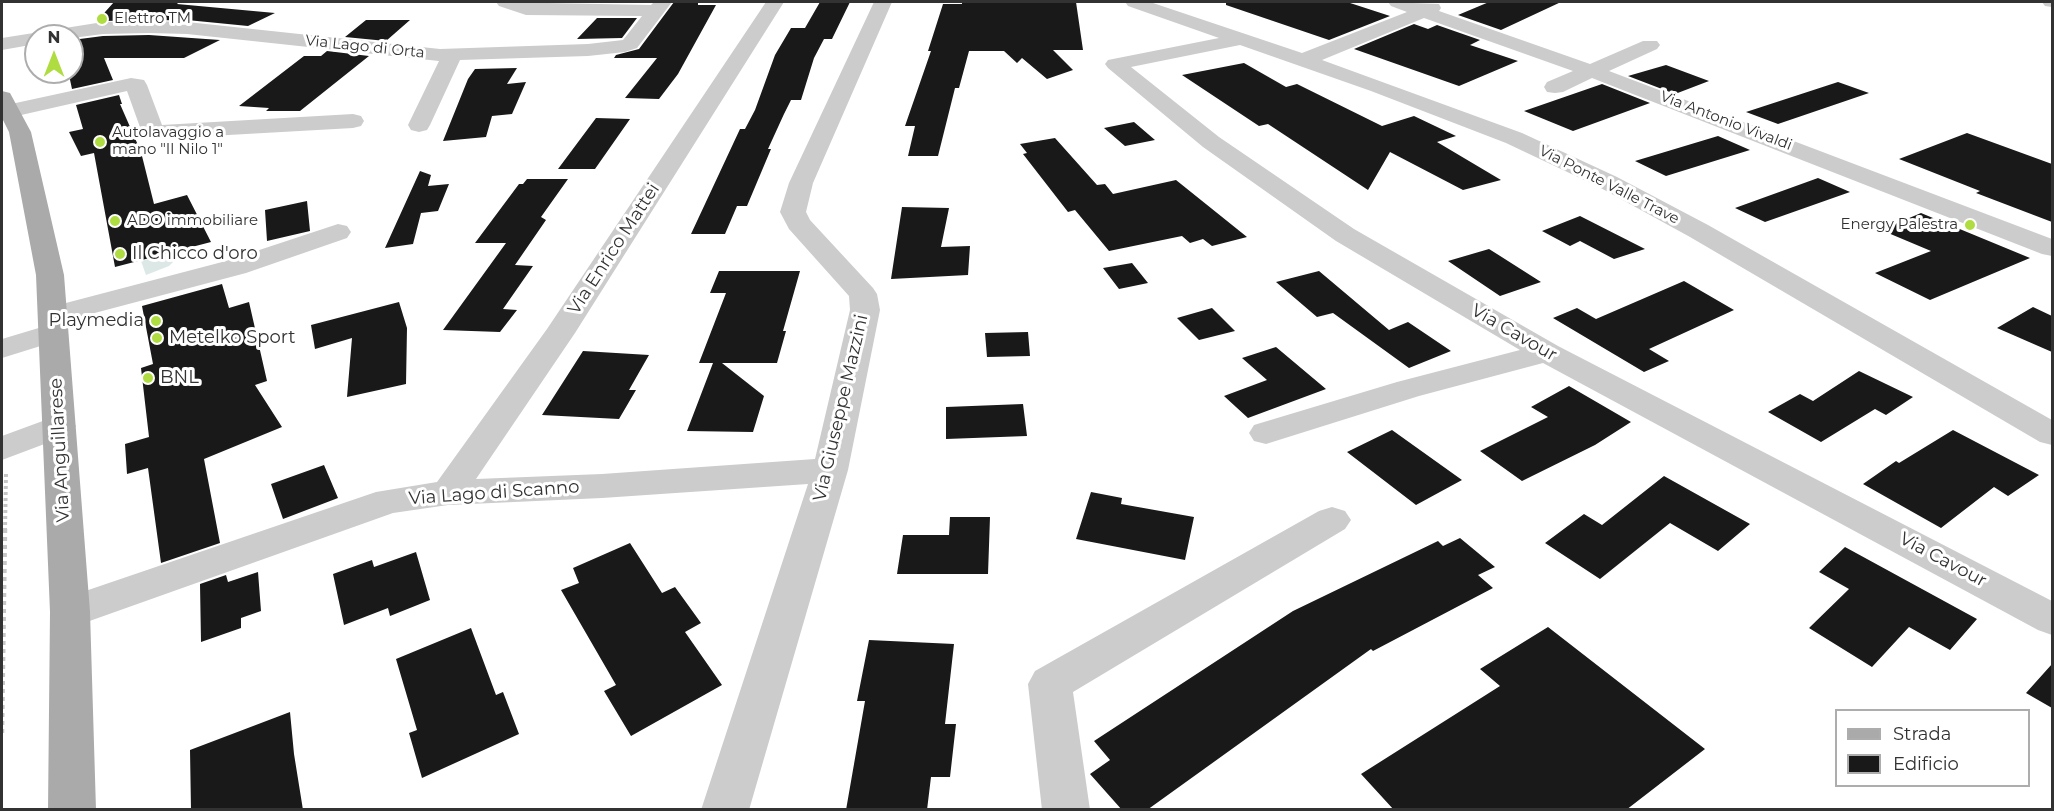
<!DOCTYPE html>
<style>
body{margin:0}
#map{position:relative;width:2054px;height:811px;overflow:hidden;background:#fff;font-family:Montserrat,sans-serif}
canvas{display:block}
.frame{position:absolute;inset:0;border:3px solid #323232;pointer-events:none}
.legend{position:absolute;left:1835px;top:709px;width:195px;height:78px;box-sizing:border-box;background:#fff;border:2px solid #adadad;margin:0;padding:8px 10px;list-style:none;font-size:18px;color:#323232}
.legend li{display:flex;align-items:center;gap:12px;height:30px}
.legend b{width:30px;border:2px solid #adadad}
.north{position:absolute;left:24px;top:24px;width:60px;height:60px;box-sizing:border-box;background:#fff;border:2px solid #adadad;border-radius:50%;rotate:0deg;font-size:16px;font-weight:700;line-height:24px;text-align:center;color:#323232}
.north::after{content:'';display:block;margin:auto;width:21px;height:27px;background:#afdc40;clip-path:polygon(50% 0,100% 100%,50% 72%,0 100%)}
</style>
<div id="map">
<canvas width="2054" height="811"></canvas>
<div class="frame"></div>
<ul class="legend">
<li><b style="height:8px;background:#aaa"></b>Strada</li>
<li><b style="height:16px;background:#191919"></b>Edificio</li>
</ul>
<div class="north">N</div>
</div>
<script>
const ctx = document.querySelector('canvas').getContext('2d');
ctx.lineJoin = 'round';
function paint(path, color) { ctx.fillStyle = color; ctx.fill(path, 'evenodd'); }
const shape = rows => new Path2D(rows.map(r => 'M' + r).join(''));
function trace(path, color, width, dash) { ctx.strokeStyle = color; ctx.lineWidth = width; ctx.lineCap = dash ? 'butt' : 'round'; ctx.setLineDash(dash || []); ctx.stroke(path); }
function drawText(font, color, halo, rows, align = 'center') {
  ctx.font = font + ' Montserrat,sans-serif'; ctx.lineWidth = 6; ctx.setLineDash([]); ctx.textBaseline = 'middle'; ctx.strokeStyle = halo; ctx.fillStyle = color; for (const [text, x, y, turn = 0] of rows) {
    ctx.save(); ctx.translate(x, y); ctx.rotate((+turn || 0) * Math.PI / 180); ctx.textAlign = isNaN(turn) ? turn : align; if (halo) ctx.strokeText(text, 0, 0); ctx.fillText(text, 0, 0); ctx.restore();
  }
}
paint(shape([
 [171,253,173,262,169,266,146,275,141,261]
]), '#dbe8e6');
paint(shape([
 [114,2,179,2,177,4,275,13,248,26,187,20,97,21],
 [674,2,698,2,698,5,716,5,678,74,659,99,625,98,657,58,614,58,616,55,639,49],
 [820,2,850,2,832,39,824,39,814,58,801,100,791,100,784,114,768,149,771,149,747,206,737,206,725,234,691,234,740,129,745,129,755,110,775,55,791,28,805,28],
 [962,2,1076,2,1083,50,1053,50,1073,70,1047,79,1022,58,1017,63,1004,51,969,51,959,88,955,88,938,156,908,156,915,126,905,126,931,51,928,51,943,4,962,4],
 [1226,2,1347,2,1390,16,1329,40,1226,5],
 [1489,2,1561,2,1501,30,1458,15],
 [597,18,637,18,622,38,577,39],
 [366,20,410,20,386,41,345,37],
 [1414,24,1428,29,1437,25,1480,40,1470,45,1518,61,1459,86,1354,49],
 [149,35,220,40,184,58,104,58,113,80,72,89,69,75,72,75,72,40,103,36],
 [327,51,369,56,300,111,266,111,269,108,239,106,304,56,321,56],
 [1244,63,1286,87,1297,84,1382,126,1414,116,1456,136,1437,142,1501,180,1463,190,1390,152,1368,190,1268,124,1259,126,1182,75],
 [1666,65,1709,81,1675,94,1628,76],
 [517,68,507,84,526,82,512,114,492,116,486,137,443,141,468,79,475,69],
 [1838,82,1869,93,1778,124,1746,112],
 [1602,84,1650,103,1573,131,1524,111],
 [119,95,122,104,120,104,141,152,154,204,187,195,211,242,115,267,94,153,81,156,69,132,83,129,76,105],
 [596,118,630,119,595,169,558,169],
 [1134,122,1155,140,1125,146,1104,128],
 [1967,133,2052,164,2052,222,1976,193,1980,191,1899,159],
 [1718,136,1750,150,1666,176,1635,161],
 [1055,138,1097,185,1105,184,1113,194,1176,180,1247,237,1212,246,1203,239,1190,243,1182,236,1109,251,1075,210,1068,212,1023,154,1027,153,1020,144],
 [420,171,431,175,428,186,449,184,438,211,421,213,413,244,385,248],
 [1818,178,1850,192,1765,222,1735,208],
 [527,179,568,179,541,217,546,220,515,265,533,266,503,309,517,310,500,332,443,330,506,243,475,243,519,184,523,184],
 [307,201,310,231,267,241,265,210],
 [902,207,949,208,941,247,970,246,968,275,891,279],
 [1921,213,1933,218,2030,258,1930,300,1875,273,1931,251,1881,230],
 [1580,216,1645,249,1614,259,1580,241,1570,246,1542,231],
 [1489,249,1497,254,1541,282,1500,296,1448,261],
 [1132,263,1148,283,1119,289,1103,268],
 [719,271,800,271,783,331,786,331,777,363,722,363,764,396,753,432,687,431,713,363,699,363,726,293,710,293],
 [1319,271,1389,330,1408,322,1451,351,1409,368,1333,313,1317,317,1276,282],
 [1684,281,1734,310,1649,349,1669,361,1644,372,1553,318,1577,308,1596,319],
 [222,284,229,308,249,302,267,381,255,385,282,427,204,459,220,543,161,563,148,468,127,474,125,444,149,437,141,368,153,364,142,306],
 [399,302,407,328,406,384,347,397,352,338,315,349,311,325],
 [2033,307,2052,316,2052,352,1997,328],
 [1212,308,1235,331,1199,340,1177,318],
 [1028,332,1030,356,987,357,985,333],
 [1276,347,1326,389,1248,418,1224,396,1267,380,1242,358],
 [583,351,649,355,629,390,636,390,619,419,542,415],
 [1859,371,1913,397,1886,415,1875,409,1821,442,1768,412,1800,394,1813,401],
 [1569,386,1631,422,1595,445,1522,481,1480,451,1548,417,1531,407],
 [1023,404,1027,436,946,439,946,407],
 [1392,430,1462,480,1416,505,1347,452],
 [1953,430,2039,475,2008,496,1994,487,1941,528,1863,484,1896,461,1899,463],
 [324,465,338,498,283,519,271,484],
 [1664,476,1750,524,1718,551,1670,523,1600,579,1545,543,1584,514,1602,525],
 [1091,492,1122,498,1121,504,1194,517,1185,560,1076,539],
 [950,517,990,517,988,574,897,574,903,535,949,535],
 [1460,538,1495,567,1478,575,1493,588,1373,651,1371,649,1147,810,1122,810,1090,774,1110,760,1094,741,1293,611,1438,541,1443,546],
 [630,543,662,593,675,587,701,623,685,632,722,685,631,736,604,691,616,685,561,590,579,583,573,568],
 [1845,547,1977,619,1950,650,1909,627,1872,667,1809,628,1849,589,1819,572],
 [416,552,430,600,390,616,388,608,344,625,333,574,372,560,374,567],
 [258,572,261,611,241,618,241,628,201,642,200,584,226,575,228,582],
 [1548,627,1705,749,1626,810,1394,810,1361,774,1500,686,1480,669],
 [471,628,496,695,503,692,519,734,422,778,409,733,417,730,396,659],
 [869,640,954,644,945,724,956,724,950,777,931,777,927,810,846,810,865,701,857,701],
 [2052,664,2052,708,2026,693],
 [290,712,294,754,303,810,191,810,190,750]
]), '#191919');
trace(shape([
 [5,531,6,473]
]), '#c6c6c6', 4, [3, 3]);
trace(shape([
 [2,733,5,529]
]), '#c6c6c6', 4.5, [4, 4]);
paint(shape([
 [496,2,651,5,654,2,672,2,637,48,625,52,588,56,460,60,430,125,427,130,419,132,411,130,408,125,439,61,187,34,149,33,103,34,72,38,72,36,36,36,36,44,2,50,2,38,103,22,149,21,187,22,440,49,588,44,623,40,642,16,526,15,499,6,496,2],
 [766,2,784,2,575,333,476,479,602,474,815,459,850,310,849,296,789,229,780,212,789,183,874,2,892,2,813,183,806,212,810,220,873,288,877,294,880,310,848,470,749,810,701,810,808,484,602,498,448,505,393,513,84,623,70,628,56,623,50,612,56,601,376,492,437,482,547,329,766,2],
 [1125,2,1150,2,1302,53,1407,12,1391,6,1388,2,1439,4,1441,8,1439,11,1590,64,1643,41,1657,41,1660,45,1657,49,1609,71,2052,239,2052,256,2042,254,1592,78,1563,92,1555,93,1547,92,1544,87,1547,82,1573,71,1424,18,1322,60,1522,133,1617,177,1708,225,2052,420,2052,445,2040,442,1690,237,1599,187,1506,143,1371,91,1240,45,1131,67,1219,137,1354,229,1558,346,2052,601,2052,635,2038,630,1543,363,1419,396,1266,444,1254,441,1249,433,1254,425,1397,382,1520,350,1336,241,1203,147,1108,68,1105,64,1108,60,1219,38,1128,6,1125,2],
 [2042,2,2052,2,2052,7,2045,6,2042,2],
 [131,78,144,80,147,85,162,125,353,114,361,116,364,121,361,126,353,128,157,139,144,135,141,130,127,91,8,118,2,116,2,106,131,78],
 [338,224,347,226,351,232,347,238,246,273,53,324,43,321,38,315,43,309,226,261,338,224],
 [52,324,63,327,67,333,63,339,2,358,2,339,52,324],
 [59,415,71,418,76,426,71,434,2,460,2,436,59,415],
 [1332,507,1345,511,1351,520,1345,529,1073,692,1090,810,1042,810,1028,684,1035,671,1319,511,1332,507]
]), '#ccc');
paint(shape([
 [2,91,10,93,31,132,64,275,90,612,96,810,48,810,50,612,36,275,9,132,2,118,2,91]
]), '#aaa');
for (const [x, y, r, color] of [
 [102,19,6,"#afdc40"],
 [100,142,6,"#afdc40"],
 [115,221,6,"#afdc40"],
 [1970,225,6,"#afdc40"],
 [120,254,6,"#afdc40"],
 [156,321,6,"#afdc40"],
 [157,338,6,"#afdc40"],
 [148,378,6,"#afdc40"]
]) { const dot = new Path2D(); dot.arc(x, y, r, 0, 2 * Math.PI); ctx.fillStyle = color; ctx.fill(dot); trace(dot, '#fff', 2); }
drawText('15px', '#323232', '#fff', [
 ["Elettro TM",114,19],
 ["Autolavaggio a",112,133],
 ["mano \"Il Nilo 1\"",112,150],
 ["ADO immobiliare",127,221],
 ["Energy Palestra",1958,225,"right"]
], 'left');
drawText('15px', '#323232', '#fff', [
 ["Via Lago di Orta",365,47,6],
 ["Via Antonio Vivaldi",1726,121,21],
 ["Via Ponte Valle Trave",1609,185,27]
]);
drawText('18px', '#323232', '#fff', [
 ["Via Enrico Mattei",614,249,-57],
 ["Via Cavour",1514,333,30],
 ["Via Giuseppe Mazzini",841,408,-77],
 ["Via Anguillarese",60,450,-93],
 ["Via Lago di Scanno",494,493,-4],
 ["Via Cavour",1943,560,28]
]);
drawText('18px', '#323232', '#fff', [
 ["Il Chicco d'oro",132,254],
 ["Playmedia",144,321,"right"],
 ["Metelko Sport",169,338],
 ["BNL",160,378]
], 'left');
</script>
